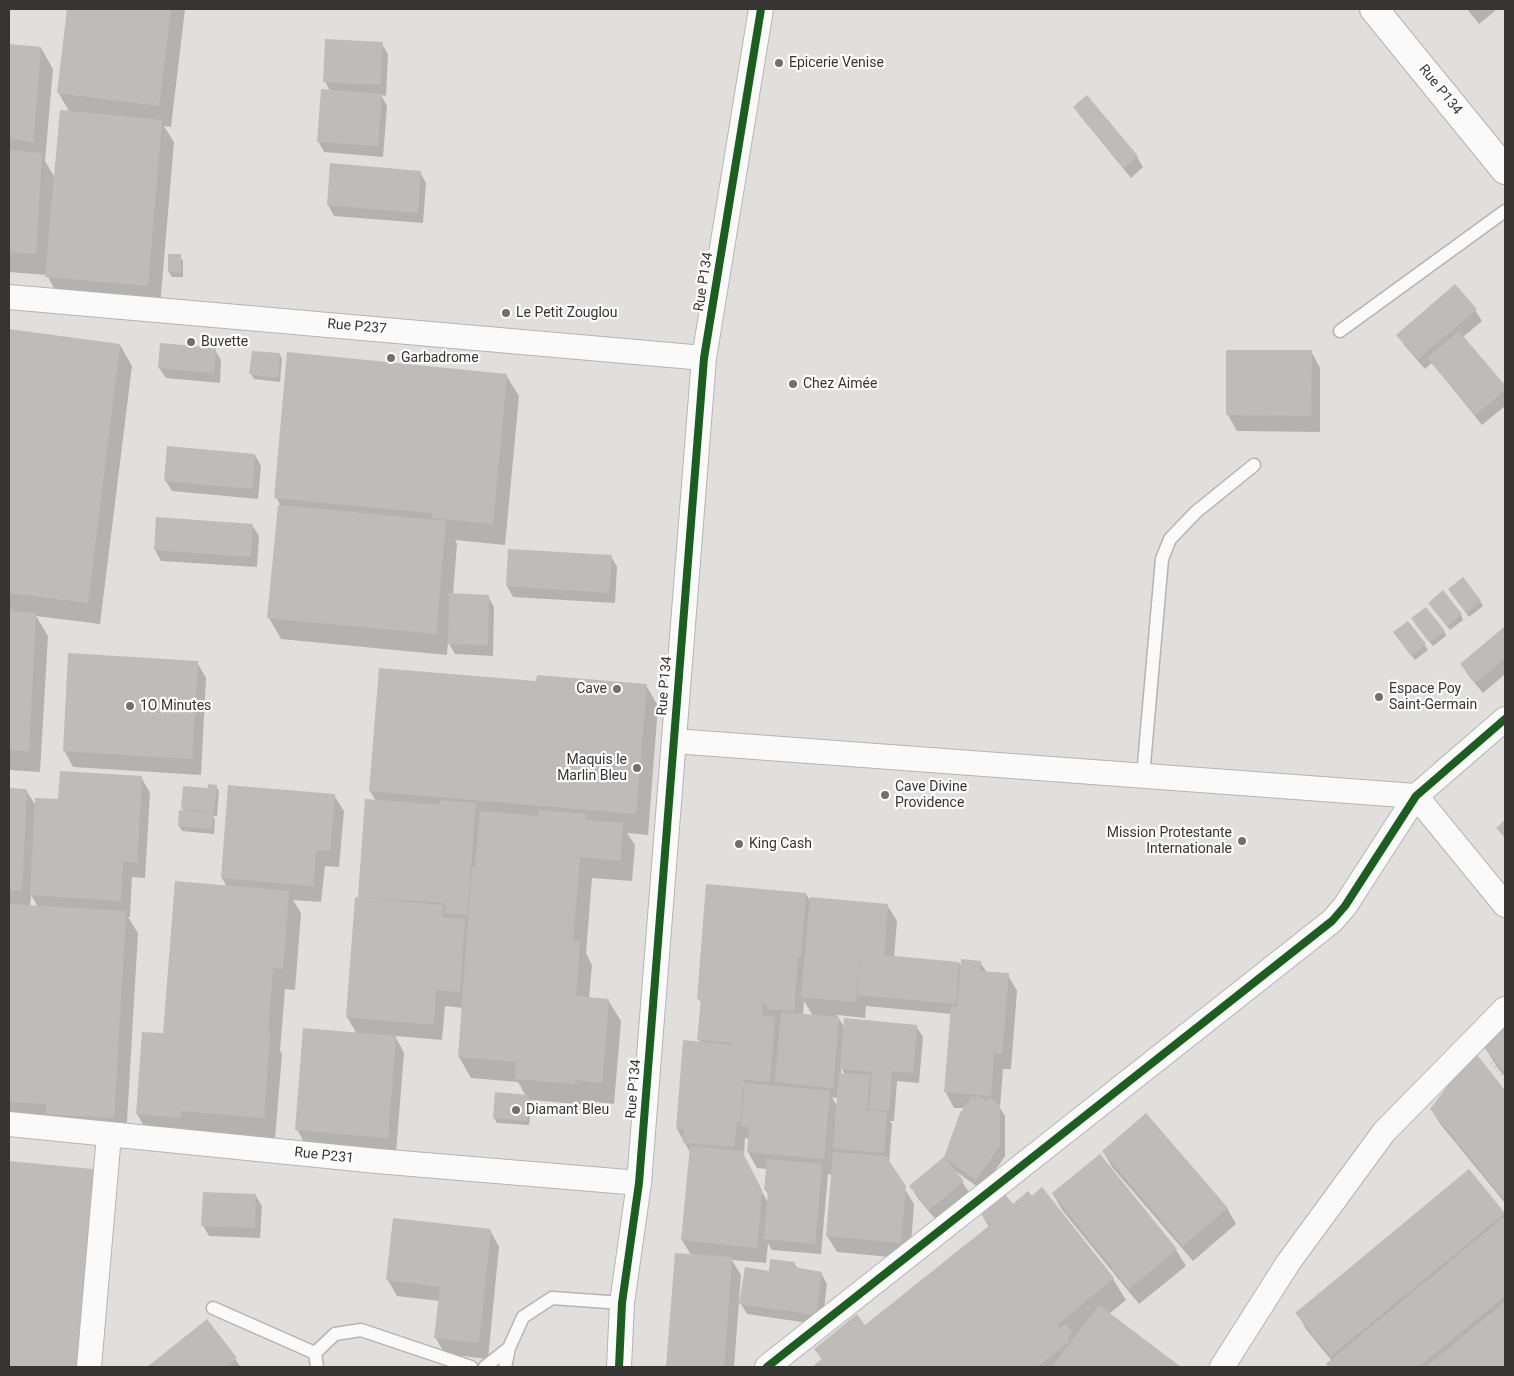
<!DOCTYPE html>
<meta charset="utf-8">
<style>
body{margin:0}
#map{position:relative;width:1514px;height:1376px;overflow:hidden;background:#e1dfdd;font-family:Roboto,sans-serif}
canvas{display:block}
.frame{position:absolute;inset:0;border:10px solid #373534;pointer-events:none}
</style>
<div id="map">
<canvas width="1514" height="1376"></canvas>
<div class="frame"></div>
</div>
<script>
const ctx = document.querySelector('canvas').getContext('2d');
ctx.lineJoin = 'round';
function paint(path, color) { ctx.fillStyle = color; ctx.fill(path, 'evenodd'); }
const shape = rows => new Path2D(rows.map(r => 'M' + r).join(''));
function trace(path, color, width, dash) { ctx.strokeStyle = color; ctx.lineWidth = width; ctx.lineCap = dash ? 'butt' : 'round'; ctx.setLineDash(dash || []); ctx.stroke(path); }
function drawText(font, color, halo, rows, align = 'center') {
  ctx.font = font + ' Roboto,sans-serif'; ctx.lineWidth = 4.5; ctx.setLineDash([]); ctx.textBaseline = 'middle'; ctx.strokeStyle = halo; ctx.fillStyle = color; for (const [text, x, y, turn = 0] of rows) {
    ctx.save(); ctx.translate(x, y); ctx.rotate((+turn || 0) * Math.PI / 180); ctx.textAlign = isNaN(turn) ? turn : align; if (halo) ctx.strokeText(text, 0, 0); ctx.fillText(text, 0, 0); ctx.restore();
  }
}
paint(shape([
 [68,9,185,9,171,127,164,126,174,142,160,307,59,298,47,275,9,272,9,45,41,48,53,69,45,161,55,178,70,113,58,92],
 [1467,9,1494,9,1495,11,1479,24],
 [382,44,388,54,386,96,381,95,387,106,383,157,324,152,318,141,330,91,325,81],
 [1075,107,1137,157,1143,167,1131,178,1081,117],
 [331,165,420,172,426,183,423,223,334,216,328,205],
 [180,256,183,261,183,277,172,277,169,272],
 [1475,310,1482,321,1463,337,1505,387,1505,406,1482,425,1432,363,1425,369,1404,345,1398,335],
 [9,330,120,345,132,366,100,624,36,616,48,636,40,772,9,770],
 [215,350,221,360,220,383,166,378,159,368],
 [1227,351,1311,351,1320,368,1320,432,1237,431,1228,415],
 [280,355,282,359,280,382,254,379,251,374],
 [506,375,519,396,505,545,455,540,457,544,453,595,488,596,494,607,493,656,455,654,448,642,447,655,281,639,269,618,281,507,276,497],
 [255,455,261,466,258,499,172,491,165,480],
 [252,525,259,536,257,567,161,561,155,550],
 [611,556,617,567,615,603,513,597,507,586],
 [1452,594,1480,601,1483,606,1469,617],
 [1432,608,1461,615,1463,620,1450,630],
 [1408,622,1428,650,1415,660,1397,637],
 [1415,624,1444,631,1446,636,1433,646],
 [1505,628,1505,674,1483,693,1468,675,1462,665],
 [197,662,206,678,201,775,73,767,64,750],
 [537,683,646,685,658,706,648,835,627,833,635,845,632,881,592,878,586,953,592,965,589,998,608,1000,621,1021,614,1104,587,1101,587,1105,532,1100,529,1125,497,1123,494,1118,526,1096,518,1082,471,1078,459,1057,463,1008,445,1006,442,1040,395,1036,404,1053,396,1153,306,1146,297,1129,357,1034,347,1017,361,899,359,896,376,801,370,791],
 [141,777,150,793,145,878,132,877,130,917,128,917,138,933,126,1139,9,1122,9,789,26,790,36,806],
 [31,895,38,907,30,906],
 [216,786,219,791,217,816,213,816,215,820,214,834,182,831,179,826,185,812,183,809],
 [334,795,344,811,339,867,325,866,321,902,293,900,301,913,295,990,285,989,280,1051,282,1054,275,1139,149,1135,137,1114,164,1034,227,887,222,878],
 [806,894,811,902,887,905,897,921,894,957,959,963,962,968,980,962,987,973,1008,975,1017,991,1011,1069,1003,1069,1000,1108,1005,1116,1005,1156,982,1190,954,1170,969,1192,936,1220,917,1197,911,1186,945,1158,961,1114,965,1108,954,1108,945,1091,952,1014,866,1006,865,1018,837,1015,845,1029,916,1026,923,1037,919,1083,897,1081,894,1121,890,1121,892,1124,889,1164,914,1204,910,1259,837,1252,827,1236,833,1175,828,1174,821,1254,772,1250,768,1243,766,1263,732,1260,741,1275,739,1301,741,1301,770,1272,794,1263,798,1269,821,1273,827,1284,822,1325,747,1314,739,1301,734,1367,668,1367,676,1254,691,1255,682,1240,691,1154,677,1129,700,1043,699,1040,702,1004,698,998],
 [804,1001,813,1016,803,1015],
 [841,1068,845,1074,841,1074],
 [832,1097,838,1098,837,1106],
 [745,1138,749,1139,748,1152,757,1168,767,1169,765,1189,769,1196,768,1203,744,1156],
 [1505,1028,1505,1077,1497,1067,1484,1046],
 [1474,1053,1505,1092,1505,1203,1441,1125,1431,1109],
 [1103,1151,1227,1208,1236,1224,1193,1261,1112,1167],
 [1100,1156,1176,1250,1186,1266,1139,1304,1062,1210,1053,1194],
 [9,1163,102,1171,100,1367,9,1367],
 [1042,1189,1113,1279,1126,1300,1109,1314,1179,1367,814,1367,822,1360,816,1349,865,1327,989,1227,981,1213,1013,1205,1032,1198],
 [256,1196,262,1206,260,1238,209,1236,203,1225],
 [1504,1213,1505,1216,1505,1367,1329,1367,1327,1364,1332,1361,1306,1329,1297,1313],
 [490,1230,499,1247,488,1359,445,1354,435,1337,440,1301,397,1296,388,1280],
 [206,1321,241,1367,149,1367]
]), '#0003');
paint(shape([
 [67,9,171,9,159,106,57,93],
 [325,39,383,42,380,85,323,82],
 [9,44,41,47,33,142,9,139],
 [321,89,382,94,378,146,317,142],
 [1087,95,1138,156,1124,168,1073,107],
 [60,110,162,120,148,286,45,277],
 [9,150,42,153,36,254,9,252],
 [330,163,421,171,418,213,327,205],
 [168,254,181,254,181,273,168,272],
 [1455,284,1477,309,1418,359,1396,335],
 [9,329,120,344,88,603,9,593],
 [1459,331,1505,385,1505,390,1475,415,1427,358],
 [160,343,216,348,214,373,158,368],
 [1226,350,1312,350,1311,416,1226,415],
 [252,351,280,353,278,378,249,374],
 [287,352,507,374,493,524,432,518,432,513,274,498],
 [167,446,255,454,252,489,164,481],
 [278,505,446,521,436,634,267,618],
 [156,517,253,524,251,557,154,550],
 [508,549,612,555,609,593,506,586],
 [1463,577,1481,601,1466,613,1448,589],
 [1443,590,1462,614,1447,626,1428,603],
 [449,593,489,595,488,645,448,644],
 [1426,607,1445,631,1429,642,1411,618],
 [9,611,36,613,29,751,9,750],
 [1408,621,1426,644,1411,656,1393,632],
 [1505,626,1505,658,1476,683,1460,664],
 [68,653,198,661,192,759,63,751],
 [379,668,536,681,537,675,647,684,636,814,369,791],
 [60,771,142,776,137,863,123,861,121,901,30,895,35,798,58,799],
 [208,784,217,785,214,812,181,809,183,786,208,788],
 [228,785,335,794,330,851,316,850,313,886,221,878],
 [9,788,27,789,22,891,9,890],
 [365,799,440,805,440,800,476,803,467,915,444,913,445,903,358,897],
 [179,810,213,813,212,829,178,826],
 [539,810,586,814,585,820,623,823,620,861,580,857,573,941,580,942,576,996,609,999,602,1083,575,1080,575,1084,515,1079,516,1062,458,1057,472,867,475,868,480,811,538,816],
 [1505,820,1505,838,1496,828],
 [175,881,289,891,283,969,273,968,268,1031,270,1032,264,1118,181,1111,181,1118,136,1114,142,1032,163,1033],
 [706,884,806,893,801,957,798,957,794,1011,767,1009,767,1005,763,1005,762,1015,775,1017,770,1082,738,1079,739,1064,738,1080,744,1081,740,1123,737,1122,734,1147,683,1143,683,1129,676,1129,683,1040,733,1045,733,1043,697,1040,701,999,697,999],
 [355,897,443,905,442,917,465,919,460,992,436,990,434,1025,346,1017],
 [810,897,888,904,884,955,959,962,956,1004,858,995,860,950,856,1002,801,997],
 [9,904,126,911,114,1118,46,1114,46,1104,9,1102],
 [961,959,981,961,980,971,1009,973,1002,1054,994,1053,991,1096,944,1092,951,1006,957,1007],
 [781,1012,839,1017,833,1088,775,1082],
 [844,1018,917,1025,913,1073,892,1071,889,1111,869,1109,872,1072,840,1069],
 [1505,1027,1505,1073,1483,1046],
 [303,1028,396,1036,388,1138,295,1130],
 [1474,1051,1505,1090,1505,1200,1430,1109],
 [839,1073,870,1075,867,1110,887,1112,884,1153,833,1148],
 [745,1083,830,1091,824,1159,747,1152,749,1127,741,1126],
 [495,1092,529,1095,527,1121,493,1118],
 [977,1095,986,1101,989,1097,1000,1105,1000,1145,976,1180,944,1157,960,1113,972,1096,976,1098],
 [1146,1113,1228,1208,1183,1246,1102,1151],
 [690,1146,742,1151,762,1190,757,1248,681,1240],
 [833,1152,886,1156,906,1186,901,1243,826,1236],
 [1100,1154,1177,1249,1129,1289,1052,1193],
 [944,1157,964,1181,929,1210,909,1186],
 [767,1159,822,1164,815,1244,764,1239,768,1190,764,1190],
 [9,1161,103,1170,87,1367,9,1367],
 [1469,1169,1505,1213,1331,1356,1295,1313],
 [1042,1187,1114,1278,1057,1325,1060,1328,1065,1324,1073,1333,1067,1338,1070,1341,1037,1367,812,1367,822,1359,814,1349,857,1314,865,1325,990,1225,980,1212,1004,1193,1013,1204,1028,1191,1032,1196],
 [203,1192,256,1194,255,1228,201,1226],
 [1505,1216,1505,1296,1418,1367,1328,1367,1326,1364],
 [393,1218,491,1229,479,1343,434,1338,440,1287,386,1280],
 [675,1253,732,1257,724,1367,666,1367],
 [770,1259,795,1262,794,1267,822,1272,816,1315,739,1304,745,1267,769,1271],
 [1505,1302,1505,1367,1426,1367],
 [1099,1305,1181,1367,1052,1367],
 [207,1319,237,1358,226,1367,147,1367]
]), '#bebcbb');
const lane = shape([
 [1340,331,1505,211],
 [1143,776,1162,559,1170,539,1196,512,1254,465],
 [213,1308,315,1353],
 [317,1367,315,1353,335,1334,361,1330,471,1367],
 [485,1367,509,1348],
 [505,1367,509,1348,523,1317,552,1298,622,1303]
]);
const street = shape([
 [9,297,704,358],
 [674,741,1416,796,1505,905],
 [9,1124,377,1161,639,1183],
 [89,1367,109,1135],
 [619,1367,622,1303,639,1183,704,358,761,9],
 [767,1367,1332,921,1345,906,1416,796,1505,719],
 [1222,1367,1288,1263,1384,1132,1505,1009]
]);
const secondary = shape([
 [1374,9,1505,170]
]);
trace(lane, '#b5b4b2', 15);
trace(street, '#b5b4b2', 26);
trace(secondary, '#b5b4b2', 30);
trace(shape([
 [1491,1063,1505,1079]
]), '#bfbebd', 3, [1, 4]);
trace(lane, '#fafafa', 12);
trace(street, '#fafafa', 24);
trace(secondary, '#fafafa', 28);
trace(shape([
 [619,1367,622,1303,639,1183,704,358,761,9],
 [767,1367,1332,921,1345,906,1416,796,1505,719]
]), '#1b5e20', 8);
for (const [x, y, r, color] of [
 [779,63,5,"#72706f"],
 [506,313,5,"#72706f"],
 [191,342,5,"#72706f"],
 [391,358,5,"#72706f"],
 [793,384,5,"#72706f"],
 [617,689,5,"#72706f"],
 [1379,697,5,"#72706f"],
 [130,706,5,"#72706f"],
 [637,768,5,"#72706f"],
 [885,795,5,"#72706f"],
 [1242,841,5,"#72706f"],
 [739,844,5,"#72706f"],
 [516,1110,5,"#72706f"]
]) { const dot = new Path2D(); dot.arc(x, y, r, 0, 2 * Math.PI); ctx.fillStyle = color; ctx.fill(dot); trace(dot, '#fff', 2); }
drawText('14px', '#373534', '#fff', [
 ["Epicerie Venise",789,63],
 ["Le Petit Zouglou",516,313],
 ["Buvette",201,342],
 ["Garbadrome",401,358],
 ["Chez Aimée",803,384],
 ["Cave",607,689,"right"],
 ["Espace Poy",1389,689],
 ["Saint-Germain",1389,705],
 ["1O Minutes",140,706],
 ["Maquis le",627,760,"right"],
 ["Marlin Bleu",627,776,"right"],
 ["Cave Divine",895,787],
 ["Providence",895,803],
 ["Mission Protestante",1232,833,"right"],
 ["Internationale",1232,849,"right"],
 ["King Cash",749,844],
 ["Diamant Bleu",526,1110]
], 'left');
drawText('14px', '#373534', '#fff', [
 ["Rue P134",1440,90,51],
 ["Rue P134",704,282,-81],
 ["Rue P237",357,327,5],
 ["Rue P134",665,686,-85],
 ["Rue P134",634,1089,-85],
 ["Rue P231",324,1156,6]
]);
</script>
